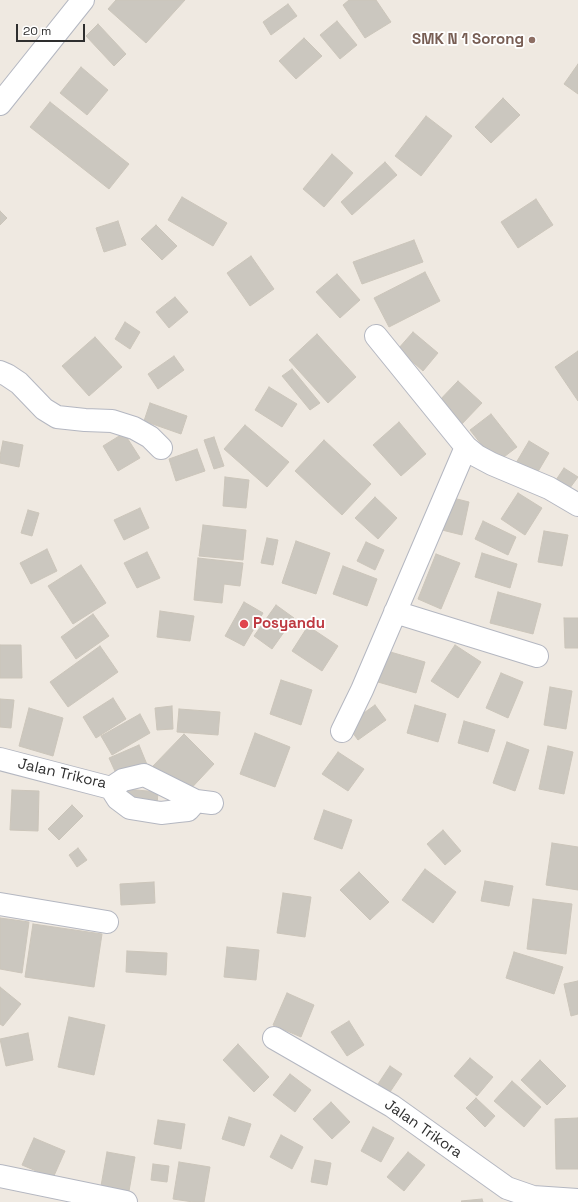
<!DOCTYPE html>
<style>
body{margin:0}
#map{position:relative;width:578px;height:1202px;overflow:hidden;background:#efe9e1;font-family:"Space Grotesk",sans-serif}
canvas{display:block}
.scale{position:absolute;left:16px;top:24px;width:69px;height:18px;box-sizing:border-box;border:2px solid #2e2e2e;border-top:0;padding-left:5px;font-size:12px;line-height:14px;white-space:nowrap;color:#2e2e2e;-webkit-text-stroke:3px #fff;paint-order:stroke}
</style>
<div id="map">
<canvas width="578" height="1202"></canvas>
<div class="scale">20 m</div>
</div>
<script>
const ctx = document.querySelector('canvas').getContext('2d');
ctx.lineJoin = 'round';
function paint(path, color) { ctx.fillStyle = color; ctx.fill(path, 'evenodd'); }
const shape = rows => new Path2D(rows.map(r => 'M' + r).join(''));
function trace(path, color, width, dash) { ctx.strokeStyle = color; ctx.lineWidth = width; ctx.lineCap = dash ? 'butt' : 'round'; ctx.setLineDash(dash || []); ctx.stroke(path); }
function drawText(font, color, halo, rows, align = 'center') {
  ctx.font = font + ' "Space Grotesk",sans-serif'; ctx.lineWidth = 3.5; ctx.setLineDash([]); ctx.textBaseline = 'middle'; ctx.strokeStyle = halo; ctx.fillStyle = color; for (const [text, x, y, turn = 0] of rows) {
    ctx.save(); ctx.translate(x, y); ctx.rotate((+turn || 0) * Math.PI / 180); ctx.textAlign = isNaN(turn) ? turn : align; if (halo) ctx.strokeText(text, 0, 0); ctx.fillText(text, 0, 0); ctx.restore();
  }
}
const building = shape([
 [116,0,185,0,146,43,108,9,116,0],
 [349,0,376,0,391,22,365,38,343,5,349,0],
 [288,4,297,16,271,35,263,22,288,4],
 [337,21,357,45,340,59,320,35,337,21],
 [98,24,126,54,114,66,86,36,98,24],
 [304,38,322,56,296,79,279,61,304,38],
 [578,64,578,94,564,84,578,64],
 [81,67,108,90,87,115,60,93,81,67],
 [503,98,520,115,491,143,475,127,503,98],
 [50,102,129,164,109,189,30,127,50,102],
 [426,116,452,136,421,176,395,156,426,116],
 [332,154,353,173,324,207,303,189,332,154],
 [385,162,397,175,352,215,341,202,385,162],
 [182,197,227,223,213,246,168,220,182,197],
 [536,199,553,225,518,248,501,222,536,199],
 [0,211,7,218,0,225,0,211],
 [118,221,126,245,104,252,96,228,118,221],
 [156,225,177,246,162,260,141,239,156,225],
 [414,240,423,262,362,284,353,262,414,240],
 [251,256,274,289,250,306,227,273,251,256],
 [425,272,440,301,389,327,374,298,425,272],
 [337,274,360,300,340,318,316,292,337,274],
 [175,297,188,312,169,328,156,312,175,297],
 [125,322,140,332,130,349,115,339,125,322],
 [413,332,438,353,423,371,398,349,413,332],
 [317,334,356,377,328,403,289,360,317,334],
 [95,337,122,367,89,396,62,366,95,337],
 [578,351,578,401,555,367,578,351],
 [174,356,184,370,158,389,148,374,174,356],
 [292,369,320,403,310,410,282,376,292,369],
 [458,381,482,403,460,426,436,404,458,381],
 [269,387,297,404,282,427,255,410,269,387],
 [150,403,187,416,181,434,144,421,150,403],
 [491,414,517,447,496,463,470,430,491,414],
 [399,422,426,454,401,476,373,445,399,422],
 [245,425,289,462,267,487,224,449,245,425],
 [124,433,140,458,118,471,103,446,124,433],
 [214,437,224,466,214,469,204,440,214,437],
 [324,440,371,484,342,515,295,471,324,440],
 [3,441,23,445,19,467,0,463,0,456,3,441],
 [529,441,549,453,536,475,516,463,529,441],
 [197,449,205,471,176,481,169,459,197,449],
 [564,468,578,477,567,492,554,483,564,468],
 [225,477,249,480,246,508,223,506,225,477],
 [518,493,542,508,525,535,501,519,518,493],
 [375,497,397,518,378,539,355,518,375,497],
 [449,497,469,502,462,535,442,530,449,497],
 [140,508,149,528,124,540,114,520,140,508],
 [28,510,39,513,32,536,21,533,28,510],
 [483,521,516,537,508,555,475,539,483,521],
 [203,525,246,530,243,560,199,556,203,525],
 [544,531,568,535,562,566,538,562,544,531],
 [267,538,278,540,273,565,261,563,267,538],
 [296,541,330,553,316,594,282,583,296,541],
 [366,542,384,550,375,570,357,561,366,542],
 [47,549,57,571,31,584,20,563,47,549],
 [147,552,160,578,137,588,124,563,147,552],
 [482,553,517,564,510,588,475,577,482,553],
 [436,554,460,563,441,609,418,599,436,554],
 [198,558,243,563,240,586,224,584,222,603,194,600,198,558],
 [81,565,106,603,73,624,48,586,81,565],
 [343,566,377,579,367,606,333,594,343,566],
 [498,592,541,604,533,634,490,623,498,592],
 [244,602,263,613,244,646,225,636,244,602],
 [276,605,294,618,272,649,254,636,276,605],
 [160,611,194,616,190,641,157,637,160,611],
 [93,614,109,636,76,659,61,637,93,614],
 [564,618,578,618,578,648,565,648,564,618],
 [308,626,338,646,322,671,292,651,308,626],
 [0,645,21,645,22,678,0,678,0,645],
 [455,645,481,662,458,698,431,681,455,645],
 [100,646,118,672,68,707,50,682,100,646],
 [387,651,425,662,416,693,378,682,387,651],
 [501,673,523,682,508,718,486,708,501,673],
 [281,680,312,690,301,725,270,714,281,680],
 [550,687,572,691,566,729,544,725,550,687],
 [113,698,126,719,96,738,83,717,113,698],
 [0,699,14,700,11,728,0,727,0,699],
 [375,705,386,720,358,740,347,725,375,705],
 [415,705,446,714,438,742,407,733,415,705],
 [172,706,173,729,157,730,155,708,172,706],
 [29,708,63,718,53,756,19,746,29,708],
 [179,709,220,712,218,735,177,732,179,709],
 [140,714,150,733,112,755,101,736,140,714],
 [464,721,495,730,488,752,458,743,464,721],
 [255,733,290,747,275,787,240,774,255,733],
 [184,734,214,764,184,796,153,766,184,734],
 [507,742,529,750,515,791,493,783,507,742],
 [139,745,148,767,119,780,109,758,139,745],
 [548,746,573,752,564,794,539,789,548,746],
 [338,752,364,769,348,791,322,774,338,752],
 [126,789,158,792,157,805,124,802,126,789],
 [12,790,39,791,38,831,10,830,12,790],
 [72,805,83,816,59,840,48,829,72,805],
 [324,810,352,820,342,849,314,839,324,810],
 [443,830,461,851,445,865,427,844,443,830],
 [552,843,578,847,578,890,546,885,552,843],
 [78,848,87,860,77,867,69,855,78,848],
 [425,869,456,892,433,923,402,900,425,869],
 [359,872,389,902,370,920,340,890,359,872],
 [485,881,513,886,509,906,481,901,485,881],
 [154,882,155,903,121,905,120,884,154,882],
 [283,893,311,897,305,937,277,933,283,893],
 [533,899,572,904,566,954,527,949,533,899],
 [0,918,29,922,22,973,0,969,0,918],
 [33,924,102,934,94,987,25,977,33,924],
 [227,947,259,950,256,980,224,977,227,947],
 [127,951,167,953,166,975,126,972,127,951],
 [514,952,563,967,554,994,506,978,514,952],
 [578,981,578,1014,571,1016,564,984,578,981],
 [0,987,21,1004,3,1026,0,1024,0,987],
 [287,993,314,1005,301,1037,273,1025,287,993],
 [69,1017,105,1025,94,1075,58,1067,69,1017],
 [349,1021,364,1045,347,1056,331,1032,349,1021],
 [28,1033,33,1060,6,1066,0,1039,28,1033],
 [238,1044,269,1077,254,1092,223,1060,238,1044],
 [470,1058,493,1077,477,1096,454,1076,470,1058],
 [540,1060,566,1086,547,1105,521,1080,540,1060],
 [390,1066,402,1074,388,1095,376,1087,390,1066],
 [290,1074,311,1090,295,1112,273,1095,290,1074],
 [512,1081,541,1107,524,1127,494,1101,512,1081],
 [476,1098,495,1116,485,1127,466,1108,476,1098],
 [331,1102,350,1122,332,1139,313,1119,331,1102],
 [229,1117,251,1124,244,1146,222,1139,229,1117],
 [578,1118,578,1169,556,1169,555,1119,578,1118],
 [158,1120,185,1124,181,1149,154,1144,158,1120],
 [373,1127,394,1138,381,1162,361,1151,373,1127],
 [281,1135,303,1147,292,1169,270,1157,281,1135],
 [34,1138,65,1151,53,1178,22,1165,34,1138],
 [107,1152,135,1157,129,1191,101,1186,107,1152],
 [408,1152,425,1165,404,1191,387,1177,408,1152],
 [315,1160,331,1163,327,1185,311,1182,315,1160],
 [179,1162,210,1167,204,1202,193,1202,173,1199,179,1162],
 [153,1164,169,1166,167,1182,151,1180,153,1164],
 [482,1199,483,1202,462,1202,461,1201,482,1199]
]);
paint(building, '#cbc7bf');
trace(building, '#cbc5ba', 1);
const street = shape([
 [376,336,466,447,477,456,492,464,549,488,578,505],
 [0,372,7,375,19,383,44,409,57,417,85,420,112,421,134,428,150,437,161,448],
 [395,612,537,656],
 [342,731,362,690,466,447],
 [0,759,111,788,123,780,144,775,196,801,212,803],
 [111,788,118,799,130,808,161,813,178,811,188,810,196,801],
 [0,904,107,922],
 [274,1038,392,1106,507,1188,533,1197,578,1200],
 [0,1176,126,1202]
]);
const secondary = shape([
 [0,104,83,0]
]);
trace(street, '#b4b7c1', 24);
trace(secondary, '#b4b7c1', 24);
trace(street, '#fff', 22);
trace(secondary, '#fff', 22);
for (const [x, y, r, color] of [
 [532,40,4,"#8d6e63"],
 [244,624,5,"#e0444e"]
]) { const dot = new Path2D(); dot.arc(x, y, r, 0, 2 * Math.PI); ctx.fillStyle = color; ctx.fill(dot); trace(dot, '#fff', 1.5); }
drawText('bold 15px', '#785e54', '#fff', [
 ["SMK N 1 Sorong",524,40]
], 'right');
drawText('bold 15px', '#be3a42', '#fff', [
 ["Posyandu",253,624]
], 'left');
drawText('15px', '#2e2e2e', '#fff', [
 ["Jalan Trikora",62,774,13],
 ["Jalan Trikora",423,1129,35]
]);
</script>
